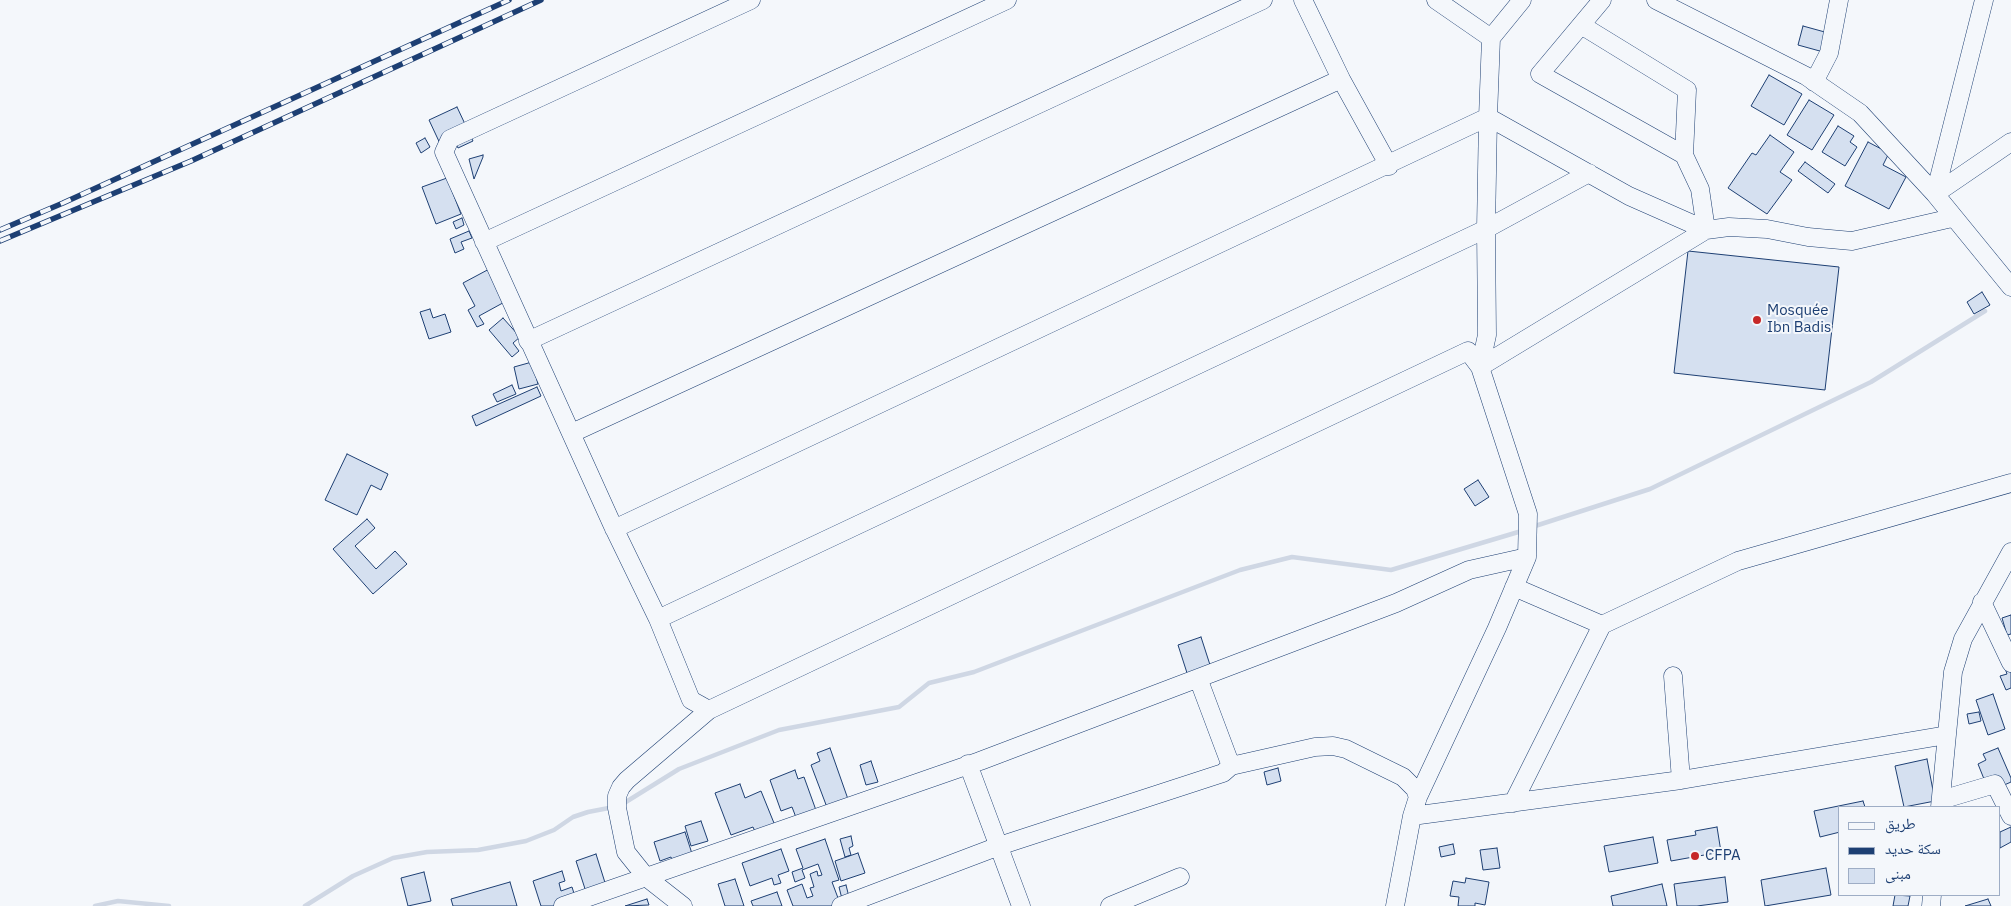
<!DOCTYPE html>
<meta charset="utf-8">
<style>
body{margin:0}
#map{position:relative;width:2011px;height:906px;overflow:hidden;background:#f4f7fb;font-family:"IBM Plex Sans","Noto Naskh Arabic",sans-serif}
canvas{display:block}
.legend{position:absolute;left:1838px;top:806px;width:162px;height:90px;box-sizing:border-box;background:#f4f7fb;border:1px solid #9eadc5;margin:0;padding:6px 9px;list-style:none;font-size:15px;color:#1d3f73}
.legend li{display:flex;align-items:center;gap:10px;height:25px}
.legend b{width:25px;border:1px solid #9eadc5}
</style>
<div id="map">
<canvas width="2011" height="906"></canvas>
<ul class="legend">
<li><b style="height:6px;background:#f4f7fb"></b>طريق</li>
<li><b style="height:6px;background:#1d3f73"></b>سكة حديد</li>
<li><b style="height:14px;background:#d5e0f0"></b>مبنى</li>
</ul>
</div>
<script>
const ctx = document.querySelector('canvas').getContext('2d');
ctx.lineJoin = 'round';
const shape = rows => new Path2D(rows.map(r => 'M' + r).join(''));
function trace(path, color, width, dash) { ctx.strokeStyle = color; ctx.lineWidth = width; ctx.lineCap = dash ? 'butt' : 'round'; ctx.setLineDash(dash || []); ctx.stroke(path); }
function paint(path, color) { ctx.fillStyle = color; ctx.fill(path, 'evenodd'); }
function drawText(font, color, halo, rows, align = 'center') {
  ctx.font = font + ' "IBM Plex Sans",sans-serif'; ctx.lineWidth = 4; ctx.setLineDash([]); ctx.textBaseline = 'middle'; ctx.strokeStyle = halo; ctx.fillStyle = color; for (const [text, x, y, turn = 0] of rows) {
    ctx.save(); ctx.translate(x, y); ctx.rotate((+turn || 0) * Math.PI / 180); ctx.textAlign = isNaN(turn) ? turn : align; if (halo) ctx.strokeText(text, 0, 0); ctx.fillText(text, 0, 0); ctx.restore();
  }
}
trace(shape([
 [1532,527,1650,489,1871,382,1985,311],
 [621,805,679,769,779,730,899,707,929,683,974,672,1240,570,1292,557,1391,570,1525,530],
 [95,906,118,901,169,906],
 [305,906,353,876,393,858,427,852,478,850,526,841,554,830,573,817,588,812,614,807]
]), '#cfd7e4', 4.5);
const building = shape([
 [1803,26,1832,34,1827,53,1798,45,1803,26],
 [1769,75,1802,94,1784,125,1751,106,1769,75],
 [1809,100,1834,115,1812,150,1787,135,1809,100],
 [457,107,473,141,458,148,456,144,443,150,429,120,457,107],
 [1838,126,1854,136,1850,142,1857,147,1845,166,1822,152,1838,126],
 [1770,135,1794,152,1780,172,1792,180,1767,214,1728,188,1752,153,1756,155,1770,135],
 [425,138,430,147,421,153,416,143,425,138],
 [1868,142,1889,153,1883,165,1906,177,1889,209,1845,186,1868,142],
 [483,155,483,157,474,179,469,159,483,155],
 [1805,162,1835,184,1828,193,1798,171,1805,162],
 [447,178,461,214,436,224,422,187,447,178],
 [462,218,464,225,456,229,453,222,462,218],
 [469,231,472,238,461,242,464,249,455,253,450,239,469,231],
 [1688,251,1839,267,1825,390,1674,373,1688,251],
 [493,267,510,299,479,316,484,324,477,327,468,310,475,306,463,283,493,267],
 [1982,292,1990,305,1974,314,1967,302,1982,292],
 [430,309,433,318,445,314,451,332,429,339,420,312,430,309],
 [503,318,520,337,513,343,519,351,512,357,489,330,503,318],
 [532,362,538,384,519,389,514,367,532,362],
 [512,385,516,394,497,402,493,394,512,385],
 [537,387,541,396,476,426,472,416,537,387],
 [347,454,388,474,381,490,371,485,357,515,325,500,347,454],
 [1478,480,1489,497,1475,506,1464,489,1478,480],
 [367,519,375,528,355,546,376,569,395,551,407,564,373,594,333,549,367,519],
 [2011,615,2011,634,2007,635,2002,618,2011,615],
 [1201,637,1211,668,1188,676,1178,645,1201,637],
 [2011,653,2011,688,2006,690,2000,676,2007,674,2001,657,2011,653],
 [1993,694,2005,729,1988,735,1976,700,1993,694],
 [1979,712,1981,721,1969,724,1967,714,1979,712],
 [830,748,849,802,828,810,811,765,820,761,817,753,830,748],
 [1998,748,2011,778,2011,782,1984,794,1984,779,1978,764,1986,760,1983,754,1998,748],
 [1927,759,1935,801,1904,807,1895,766,1927,759],
 [871,761,878,782,866,785,860,765,871,761],
 [1278,768,1281,781,1267,785,1264,772,1278,768],
 [795,770,798,779,804,777,817,813,797,820,792,807,781,811,770,780,795,770],
 [740,784,745,798,761,791,776,828,757,836,753,827,731,835,715,793,740,784],
 [1863,801,1865,807,1840,807,1840,832,1820,837,1814,811,1863,801],
 [701,821,708,841,691,846,685,826,701,821],
 [1717,827,1721,852,1671,861,1667,840,1696,835,1695,831,1717,827],
 [2011,827,2011,842,2000,848,2000,832,2011,827],
 [685,832,696,866,674,866,671,857,660,861,654,842,685,832],
 [851,836,853,846,849,848,851,855,845,857,840,839,851,836],
 [1653,837,1658,863,1609,872,1604,846,1653,837],
 [825,839,839,880,832,882,841,906,793,906,787,890,802,884,807,898,813,896,810,888,814,887,810,874,817,871,818,876,822,875,818,864,802,870,805,878,795,882,792,872,803,868,796,849,825,839],
 [1453,844,1455,854,1441,857,1439,847,1453,844],
 [1497,848,1500,868,1483,870,1480,850,1497,848],
 [781,849,789,871,778,875,781,883,774,885,772,878,750,886,742,863,781,849],
 [858,853,865,873,841,881,835,861,858,853],
 [596,854,607,889,587,895,576,861,596,854],
 [1826,868,1831,895,1765,906,1761,880,1826,868],
 [562,871,565,881,559,883,561,891,572,887,577,903,568,906,541,906,533,881,562,871],
 [424,872,431,901,408,906,401,878,424,872],
 [1725,877,1728,902,1697,906,1677,906,1674,884,1725,877],
 [1466,878,1489,882,1485,905,1475,903,1475,906,1458,906,1459,897,1450,896,1453,881,1465,883,1466,878],
 [735,879,744,906,725,906,718,884,735,879],
 [510,882,517,906,453,906,451,899,510,882],
 [1662,884,1667,906,1613,906,1611,896,1662,884],
 [846,885,849,897,842,899,839,887,846,885],
 [777,892,782,906,753,906,751,901,777,892],
 [1895,895,1910,896,1908,906,1893,906,1895,895],
 [647,899,649,905,625,906,647,899],
 [1988,899,1991,906,1965,906,1988,899]
]);
paint(building, '#d5e0f0');
trace(building, '#1d3f73', 1);
const minor = shape([
 [751,0,450,139,444,152,612,524,658,619,691,700,709,710,1468,351,1480,367,1528,514,1527,557,1497,628,1418,797],
 [1303,0,1341,79],
 [1436,0,1491,38,1522,0],
 [1656,0,1806,76,1860,113,1935,194,2011,287],
 [1984,0,1935,194,2011,142],
 [1581,25,1687,90,1684,155],
 [1491,38,1488,117,1629,196,1706,230,1729,227,1767,229,1808,237,1852,241,1952,218],
 [1814,82,1829,53,1839,0],
 [484,242,1007,0],
 [528,341,1263,0],
 [572,433,1341,79,1389,166],
 [614,529,1488,117,1486,229,1487,335,1480,367,1706,230,1700,189,1684,155,1540,74,1602,0],
 [1514,587,1602,625],
 [1982,602,2011,663],
 [658,619,1486,229,1589,173],
 [1673,676,1681,780],
 [1198,678,1231,766],
 [968,764,1021,906],
 [1941,800,1995,784,2011,816],
 [1513,803,1602,625,1738,561,2011,483],
 [1940,807,1953,672,1963,639,2011,552],
 [563,906,980,761,1396,603,1469,570,1527,557],
 [683,906,646,877,626,852,617,808,617,796,621,787,627,780,709,710],
 [841,906,999,846,1223,773,1231,766,1315,747,1333,746,1346,749,1403,777,1415,789,1418,797,1412,816],
 [1110,906,1180,877],
 [1395,906,1412,816,1681,780,1947,735],
 [1931,906,1932,895]
]);
trace(minor, '#1d3f73', 19);
trace(minor, '#f4f7fb', 18);
const rail = shape([
 [0,230,63,203,509,0],
 [0,241,191,161,541,0]
]);
trace(rail, '#1d3f73', 5.5);
trace(rail, '#f4f7fb', 4, [11]);
for (const [x, y, r, color] of [
 [1757,320,5,"#c62828"],
 [1695,856,5,"#c62828"]
]) { const dot = new Path2D(); dot.arc(x, y, r, 0, 2 * Math.PI); ctx.fillStyle = color; ctx.fill(dot); trace(dot, '#f4f7fb', 2); }
drawText('15px', '#1d3f73', '#f4f7fb', [
 ["Mosquée",1767,311],
 ["Ibn Badis",1767,328],
 ["CFPA",1705,856]
], 'left');
</script>
